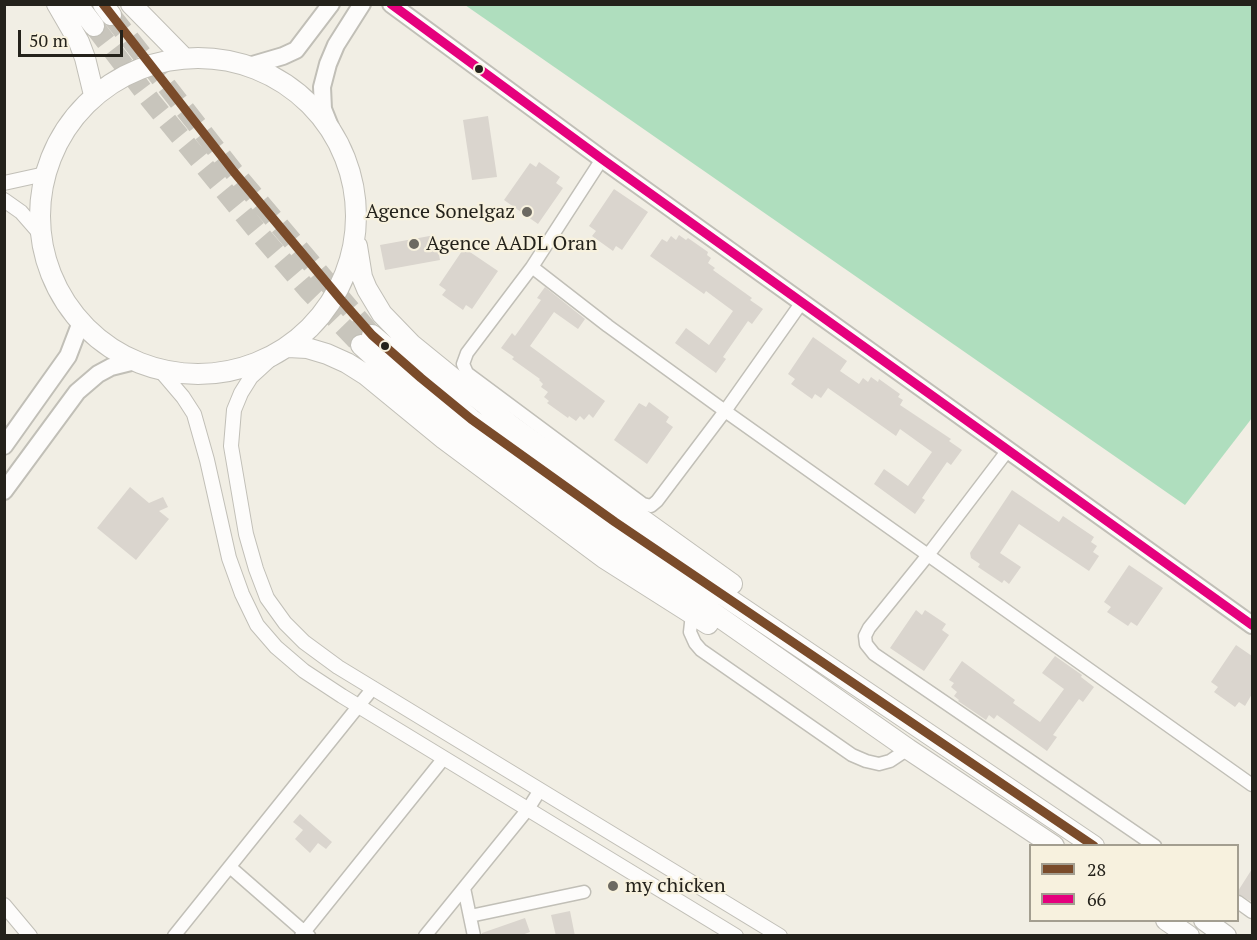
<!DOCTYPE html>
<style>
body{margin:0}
#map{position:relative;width:1257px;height:940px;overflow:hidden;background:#f1eee4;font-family:"PT Serif",serif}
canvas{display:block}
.frame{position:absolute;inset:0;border:6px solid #24221b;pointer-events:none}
.legend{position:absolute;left:1029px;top:844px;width:210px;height:78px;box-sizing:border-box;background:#f7f1de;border:2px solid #a39e90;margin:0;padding:8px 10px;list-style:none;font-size:18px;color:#24221b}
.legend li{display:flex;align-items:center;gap:12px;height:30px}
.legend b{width:30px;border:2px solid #a39e90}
.scale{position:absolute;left:18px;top:30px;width:105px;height:27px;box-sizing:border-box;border:3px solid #24221b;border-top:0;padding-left:8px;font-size:18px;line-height:21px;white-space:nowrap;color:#24221b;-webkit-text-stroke:4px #f7f1de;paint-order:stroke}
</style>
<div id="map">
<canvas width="1257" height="940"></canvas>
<div class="frame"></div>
<ul class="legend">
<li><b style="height:8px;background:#7a4b2a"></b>28</li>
<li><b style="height:8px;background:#e5007d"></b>66</li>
</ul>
<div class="scale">50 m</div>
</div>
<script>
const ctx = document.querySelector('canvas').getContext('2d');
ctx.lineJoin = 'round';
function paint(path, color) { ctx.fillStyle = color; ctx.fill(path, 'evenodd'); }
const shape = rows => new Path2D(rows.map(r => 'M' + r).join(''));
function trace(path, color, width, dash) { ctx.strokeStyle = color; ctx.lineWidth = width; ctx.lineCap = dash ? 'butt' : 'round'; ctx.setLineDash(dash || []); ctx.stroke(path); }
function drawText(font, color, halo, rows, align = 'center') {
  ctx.font = font + ' "PT Serif",serif'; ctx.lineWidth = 4.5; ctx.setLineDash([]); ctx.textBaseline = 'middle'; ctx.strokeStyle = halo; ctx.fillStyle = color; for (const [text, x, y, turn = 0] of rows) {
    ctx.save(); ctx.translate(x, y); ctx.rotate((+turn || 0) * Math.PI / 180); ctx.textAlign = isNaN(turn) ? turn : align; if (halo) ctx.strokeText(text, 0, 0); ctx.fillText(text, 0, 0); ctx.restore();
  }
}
paint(shape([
 [465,5,1252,5,1252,418,1185,505]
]), '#afdebe');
paint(shape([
 [488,116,497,177,472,180,463,120],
 [539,162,560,177,556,183,563,188,538,224,504,200,530,163,536,167],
 [614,189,648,212,622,250,616,246,613,251,592,236,596,231,589,226],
 [435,235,440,260,385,270,380,245],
 [679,235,686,240,688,238,708,252,707,255,711,258,708,263,715,268,713,270,752,298,750,300,763,309,752,324,748,321,723,357,726,359,716,373,675,343,686,328,709,345,733,311,706,291,704,294,650,256,662,239,667,242,671,236,676,240],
 [464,248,498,271,472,309,466,305,463,310,442,295,446,290,439,285],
 [545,287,585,319,578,329,554,312,530,346,605,401,593,418,589,414,584,420,580,416,576,421,569,416,568,418,547,403,549,401,544,397,548,392,541,387,543,384,539,380,540,379,512,359,514,357,501,348,512,333,515,336,541,300,537,298],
 [813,337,847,361,840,371,859,384,863,378,868,382,871,377,878,382,879,379,900,394,898,397,903,400,900,405,951,439,949,441,962,450,951,465,947,462,922,498,925,500,915,514,874,484,884,469,908,486,932,452,900,429,896,436,828,388,821,398,815,394,812,399,791,384,795,379,788,374],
 [649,402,669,417,666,422,673,427,647,464,614,440,639,403,646,407],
 [130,487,149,503,163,497,168,507,159,511,169,519,136,560,97,528],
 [1012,490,1059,522,1063,516,1094,537,1091,542,1097,546,1093,552,1099,556,1089,571,1019,524,1000,553,1021,567,1009,584,1004,580,1002,583,978,567,980,564,971,558,970,553],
 [1129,565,1163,588,1137,626,1131,622,1128,626,1107,612,1111,607,1104,602],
 [916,610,922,615,925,610,946,624,942,630,949,635,924,671,890,648],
 [1236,645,1252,656,1252,694,1245,706,1239,702,1235,707,1214,692,1218,687,1211,682],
 [1055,656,1082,675,1081,677,1094,687,1083,702,1079,699,1053,735,1057,737,1047,751,997,715,994,719,989,715,986,720,958,701,959,700,954,696,957,692,951,687,954,683,949,680,962,661,1015,700,1013,703,1040,722,1064,689,1042,673],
 [300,814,332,842,326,849,318,843,310,853,295,839,303,830,293,822],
 [1252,869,1252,902,1238,894,1238,891],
 [570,911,575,936,556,936,551,915],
 [525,918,530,932,519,936,482,936,482,933]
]), '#dad5ce');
trace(shape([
 [111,15,234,172,372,335],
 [94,26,151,101,259,233,308,290,361,345]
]), '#c8c5bc', 20, [20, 10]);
const minor = shape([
 [602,159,532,267,608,326,725,411,1252,785],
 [532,267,467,353,463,364,467,373,643,504,651,506,657,501,725,411,802,302],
 [1008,450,928,555,869,628,865,636,866,644,874,654,1155,846],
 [692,614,690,632,695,643,701,650,852,755,866,761,879,764,890,761,908,749],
 [230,867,309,936],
 [464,888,474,936],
 [1238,902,1252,912],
 [470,916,584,892],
 [174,936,373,688],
 [301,936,444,758],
 [425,936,528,809,540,790]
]);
const tertiary = shape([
 [4,183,45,174],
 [4,200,21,212,42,236],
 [275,355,251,377,241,393,234,410,231,446,246,534,256,569,267,598,285,623,304,642,338,667,780,936],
 [160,370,183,397,194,414,207,460,229,558,242,594,257,625,276,647,304,671,342,696,736,936],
 [4,905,30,936]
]);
const secondary = shape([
 [391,4,602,159,1252,625],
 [249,66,283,56,296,50,331,4],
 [333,134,323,109,322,87,328,64,336,45,362,4],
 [4,446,68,356,81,322],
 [4,491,77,392,98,374,111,367,135,361]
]);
const trunk = shape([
 [57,4,79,42,85,58,94,95],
 [77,4,94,26],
 [103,4,111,15],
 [131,4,184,58],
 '40 216a158 158 0 1 1 316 0a158 158 0 1 1-316 0Z',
 [357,246,362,277,367,289,382,314,411,344,513,427,732,584],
 [372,335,471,419,519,454,615,522,1094,846],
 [361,345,415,394,512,472,908,749,1054,846],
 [288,347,307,348,327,354,347,363,366,375,444,439,604,558,708,624],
 [1166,920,1189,936],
 [1204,920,1226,936]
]);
trace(minor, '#c1bfb7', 15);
trace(tertiary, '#c1bfb7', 16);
trace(secondary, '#c1bfb7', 20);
trace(trunk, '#c1bfb7', 22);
trace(minor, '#fdfcfb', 12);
trace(tertiary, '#fdfcfb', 14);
trace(secondary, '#fdfcfb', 16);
trace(trunk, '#fdfcfb', 20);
trace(shape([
 [103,4,234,172,342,301,372,335,421,378,471,419,615,522,1094,846]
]), '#7a4b2a', 9);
trace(shape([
 [391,4,602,159,1252,625]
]), '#e5007d', 9);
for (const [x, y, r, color] of [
 [479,69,5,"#24221b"],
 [527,212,6,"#6c6961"],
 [414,244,6,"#6c6961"],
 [385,346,5,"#24221b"],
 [613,886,6,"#6c6961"]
]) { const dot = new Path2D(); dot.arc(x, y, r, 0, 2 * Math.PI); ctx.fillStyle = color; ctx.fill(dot); trace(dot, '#f7f1de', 2); }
drawText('20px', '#24221b', '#f7f1de', [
 ["Agence Sonelgaz",515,212,"right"],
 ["Agence AADL Oran",426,244],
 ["my chicken",625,886]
], 'left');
</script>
